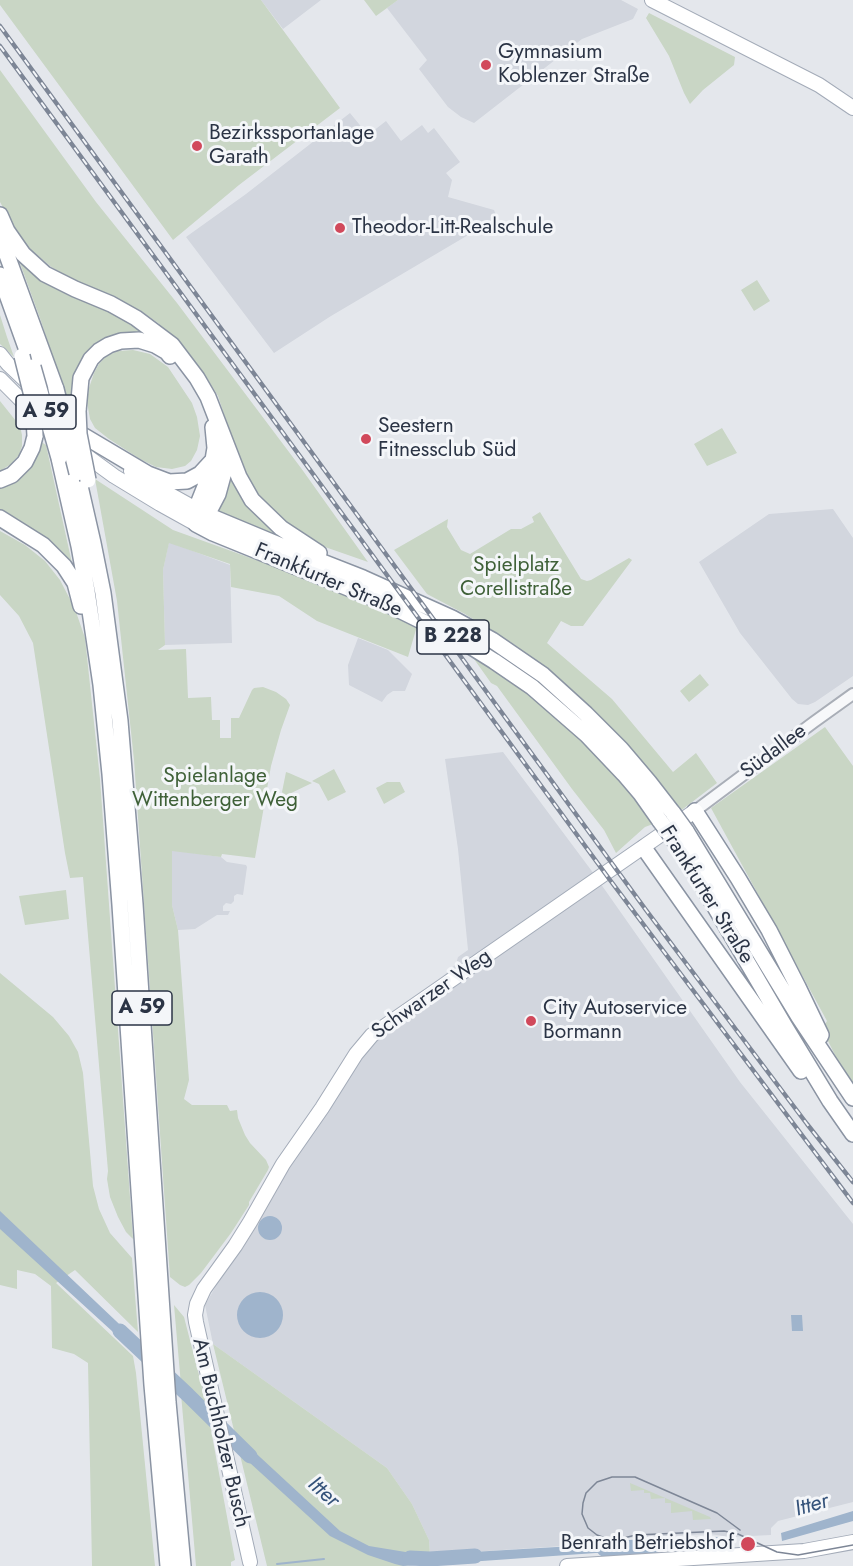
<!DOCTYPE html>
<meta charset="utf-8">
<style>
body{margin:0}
canvas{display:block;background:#e4e7ec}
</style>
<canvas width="853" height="1566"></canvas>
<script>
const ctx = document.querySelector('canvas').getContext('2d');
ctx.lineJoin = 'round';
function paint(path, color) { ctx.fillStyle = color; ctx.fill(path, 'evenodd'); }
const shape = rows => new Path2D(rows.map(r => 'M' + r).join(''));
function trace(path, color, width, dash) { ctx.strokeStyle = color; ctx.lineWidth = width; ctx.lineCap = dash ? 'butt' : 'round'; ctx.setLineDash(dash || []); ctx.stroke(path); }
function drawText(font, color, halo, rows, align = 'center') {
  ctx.font = font + ' Jost,sans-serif'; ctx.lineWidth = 6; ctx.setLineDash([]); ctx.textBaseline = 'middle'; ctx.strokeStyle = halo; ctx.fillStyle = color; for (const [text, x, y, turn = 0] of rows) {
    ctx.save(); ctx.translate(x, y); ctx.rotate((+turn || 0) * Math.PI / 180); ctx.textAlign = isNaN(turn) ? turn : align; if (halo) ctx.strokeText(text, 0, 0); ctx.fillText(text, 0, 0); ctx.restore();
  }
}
paint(shape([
 [261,0,321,0,283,29],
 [398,0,621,0,638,9,633,19,582,39,474,123,461,117,448,107,419,69,427,60,387,8],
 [350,113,368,135,386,121,401,141,422,125,428,133,434,128,460,162,446,173,452,180,448,197,494,210,497,218,331,316,274,353,186,237,246,194],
 [833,509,853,538,853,676,815,702,808,705,798,704,792,699,740,633,699,562,769,514],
 [169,542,230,565,232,643,165,645,163,570],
 [358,638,388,650,412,674,405,691,393,691,387,695,382,702,349,685,348,665],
 [503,752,591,870,740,1082,853,1224,853,1502,778,1521,771,1528,771,1535,730,1537,710,1534,624,1538,624,1542,456,1553,430,1556,429,1540,412,1504,387,1468,213,1344,205,1305,286,1165,367,1049,456,964,458,957,468,950,458,849,445,759],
 [172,850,221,857,227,862,246,865,247,867,243,895,237,894,234,896,234,901,231,904,226,903,223,906,223,911,230,911,228,915,217,915,195,929,178,930,172,905]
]), '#d2d6de');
paint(shape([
 [0,0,261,0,340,108,239,185,173,240,0,5],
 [364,0,398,0,376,16],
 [649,13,735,57,734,65,703,90,690,104,684,93,669,56,646,18],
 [0,70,96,202,177,303,301,468,368,562,325,547,286,523,259,497,244,474,218,396,204,373,158,323,141,311,112,297,78,284,50,266,27,246,12,224,0,202],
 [17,255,39,279,68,295,106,310,150,334,159,342,134,333,120,333,109,336,94,346,81,359,75,375,73,398,67,400,41,321],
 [757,280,770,301,754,311,741,290],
 [0,315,7,337,14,357,0,344],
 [133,350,150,354,168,367,192,403,197,417,200,436,197,450,191,461,185,466,172,469,156,467,140,459,109,439,95,428,90,419,87,402,89,388,94,373,99,364,106,356,118,351],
 [0,401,20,426,22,435,22,446,19,455,11,464,0,471],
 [722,428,737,453,707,466,694,444],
 [38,440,46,445,75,577,0,512,0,486],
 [226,474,234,477,302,546,213,512],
 [95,479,173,530,270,565,404,619,417,626,408,657,317,621,279,596,231,587,230,564,169,543,163,570,165,645,158,650,186,649,188,698,211,697,212,720,220,720,220,738,231,738,231,718,239,718,252,690,254,688,263,687,276,692,286,699,290,705,281,730,271,766,255,858,222,854,221,857,172,851,172,905,178,930,189,1080,184,1099,192,1105,227,1105,230,1111,237,1110,238,1118,245,1135,250,1143,266,1160,269,1167,268,1170,249,1202,249,1205,231,1233,201,1273,189,1285,185,1287,180,1285,170,1277,134,760,117,601],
 [540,512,581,579,587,581,591,580,629,558,632,560,583,626,571,626,561,621,547,643,612,699,673,772,696,753,717,783,679,812,557,678,515,645,465,614,427,594,394,550,448,519,447,527,461,550,470,554,511,529,521,529,534,522,532,517],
 [0,531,25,545,45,561,60,580,75,609,85,638,100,779,133,1239,126,1232,118,1217,110,1197,107,1179,108,1171,83,877,70,878,65,853,33,643,19,616,0,595],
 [469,652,493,666,555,714,610,767,653,824,645,827,616,853,604,830,572,789,497,686,491,683],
 [700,674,709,685,689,702,680,691],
 [825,727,853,766,853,1084,836,1057,822,1029,827,1021,711,808],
 [334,769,346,792,328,801,319,784,312,781],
 [286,772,289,773,312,783,285,796,282,792],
 [387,782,400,782,405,792,384,804,376,788],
 [66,890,69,919,25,925,19,896],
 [0,973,53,1017,69,1036,78,1052,83,1073,93,1186,99,1209,110,1233,132,1258,138,1332,75,1270,56,1283,133,1356,136,1373,155,1566,92,1566,88,1363,74,1354,52,1348,51,1286,35,1274,17,1270,17,1289,0,1285],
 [174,1305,184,1317,207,1406,181,1385],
 [213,1344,387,1468,412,1504,429,1540,430,1556,427,1563,403,1566,267,1566],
 [181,1394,209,1419,235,1560,231,1562,231,1566,196,1566],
 [630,1483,710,1517,711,1519,693,1520,692,1511,671,1513,671,1503,665,1503,665,1498,651,1499,650,1493,644,1493,644,1490,631,1491]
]), '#c9d6c5');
paint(shape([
 [0,1211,135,1339,135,1352,0,1229],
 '258 1228a12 12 0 1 1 24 0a12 12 0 1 1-24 0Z',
 '237 1315a23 23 0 1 1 46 0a23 23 0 1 1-46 0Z',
 [791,1315,802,1315,803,1331,792,1331],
 [181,1385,207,1406,209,1419,181,1394],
 [234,1433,340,1531,369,1546,430,1556,430,1564,403,1566,395,1564,368,1555,330,1536,238,1452],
 [853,1511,853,1521,782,1541,781,1533],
 [718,1537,718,1547,635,1551,635,1542],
 [624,1543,624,1551,482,1561,457,1562,456,1553]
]), '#9fb4cc');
trace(shape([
 [277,1564,324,1559]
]), '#9fb4cc', 2);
trace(shape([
 [120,1331,188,1395,250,1456],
 [604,1549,655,1546],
 [410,1558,430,1559,475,1556]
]), '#9fb4cc', 15);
const minor = shape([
 [695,811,814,722,853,694]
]);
const major = shape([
 [652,0,819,85,853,108],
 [0,354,8,364,65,418],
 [0,379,39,418],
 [77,449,114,476,160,504,196,524],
 [131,471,151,484,205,514],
 [250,1562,196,1322,195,1315,197,1304,204,1289,235,1246,250,1222,283,1164,322,1108,356,1054,372,1035,695,811],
 [567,1566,804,1551,853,1542]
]);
const highway = shape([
 [0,215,7,231,23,254,45,274,75,289,111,304,136,318,172,345,197,378,208,397,239,477,252,500,281,528,319,553],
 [0,236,56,389],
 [0,275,33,367],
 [78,411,81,378,91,359,99,351,109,345,121,341,139,340,155,345,167,352,170,356],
 [84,436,148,474,169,482,187,481,200,474,211,462],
 [59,458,79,546,87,591,101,685,110,774,120,905,152,1385,168,1566],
 [77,473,93,543,103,593,120,721,135,904,168,1402,183,1566],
 [0,480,12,475,25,462,32,448,35,436],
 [207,515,279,545,363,578,452,618,492,640,543,675,586,714,621,749,649,782,673,813],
 [0,518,43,545,64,566,75,583,81,606],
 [201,520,207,515,218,494,224,472,225,449],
 [196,524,213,533,385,603,462,641,494,661,532,687,587,735,624,774,641,794,660,821],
 [196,524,196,509,210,474,213,460,215,448,213,427],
 [695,811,738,878,769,930,798,987,821,1035,820,1037],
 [686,831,799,1017,853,1098],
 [674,840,691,866,784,1025,830,1101,853,1134],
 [644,848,801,1071]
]);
trace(minor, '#a9aeb7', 14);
trace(major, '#a3abb8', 16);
trace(highway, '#8b94a3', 18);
trace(minor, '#f7f8fa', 10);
trace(major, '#fff', 14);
trace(highway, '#fff', 15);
trace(shape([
 [740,1530,717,1513,635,1477,612,1477,597,1482,586,1493,583,1503,582,1514,588,1528,597,1535,608,1539,615,1540,636,1535,724,1531,738,1534,777,1552,798,1555,853,1545]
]), '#7d8696', 1.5);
const rail = shape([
 [0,26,646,910,807,1124,853,1182],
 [0,46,610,880,853,1203]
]);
trace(rail, '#7d8696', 4.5);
trace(rail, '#f4f6f9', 2, [7]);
const highwayBridge = shape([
 [22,356,33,400,35,436],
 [33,367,59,458],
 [56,389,77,473],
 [78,411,79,434,88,480],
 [673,813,686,831],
 [660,821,674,840]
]);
trace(highwayBridge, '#8b94a3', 18, []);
trace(highwayBridge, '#fff', 15);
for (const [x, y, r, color] of [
 [486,65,6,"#d1495b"],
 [197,146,6,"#d1495b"],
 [340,228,6,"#d1495b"],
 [366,439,6,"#d1495b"],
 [531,1021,6,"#d1495b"],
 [748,1544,8,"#d1495b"]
]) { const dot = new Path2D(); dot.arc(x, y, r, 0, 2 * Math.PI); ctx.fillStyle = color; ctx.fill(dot); trace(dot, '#f4f6f9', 2); }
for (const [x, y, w] of [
 [46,412,60],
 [453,637,72],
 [142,1008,60]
]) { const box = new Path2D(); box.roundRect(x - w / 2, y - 17, w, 34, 4.5); ctx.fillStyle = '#f4f6f9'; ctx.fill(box); trace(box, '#2b3445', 1.5); }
drawText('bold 20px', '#2b3445', null, [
 ["A 59",46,412],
 ["B 228",453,637],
 ["A 59",142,1008]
]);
drawText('21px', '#2b3445', '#f4f6f9', [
 ["Gymnasium",498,53],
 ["Koblenzer Straße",498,77],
 ["Bezirkssportanlage",209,134],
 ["Garath",209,158],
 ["Theodor-Litt-Realschule",352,228],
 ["Seestern",378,427],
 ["Fitnessclub Süd",378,451],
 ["City Autoservice",543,1009],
 ["Bormann",543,1033],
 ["Benrath Betriebshof",734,1544,"right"]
], 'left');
drawText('21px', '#3f6138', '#f4f6f9', [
 ["Spielplatz",516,566],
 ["Corellistraße",516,590],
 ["Spielanlage",215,777],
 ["Wittenberger Weg",215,801]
]);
drawText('21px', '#2b3445', '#f4f6f9', [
 ["Frankfurter Straße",328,581,23],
 ["Südallee",774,752,-37],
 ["Frankfurter Straße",706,895,58],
 ["Schwarzer Weg",432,995,-35],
 ["Am Buchholzer Busch",220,1433,77]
]);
drawText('italic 22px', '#34527a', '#f4f6f9', [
 ["Itter",323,1493,42],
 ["Itter",812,1506,-16]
]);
</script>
